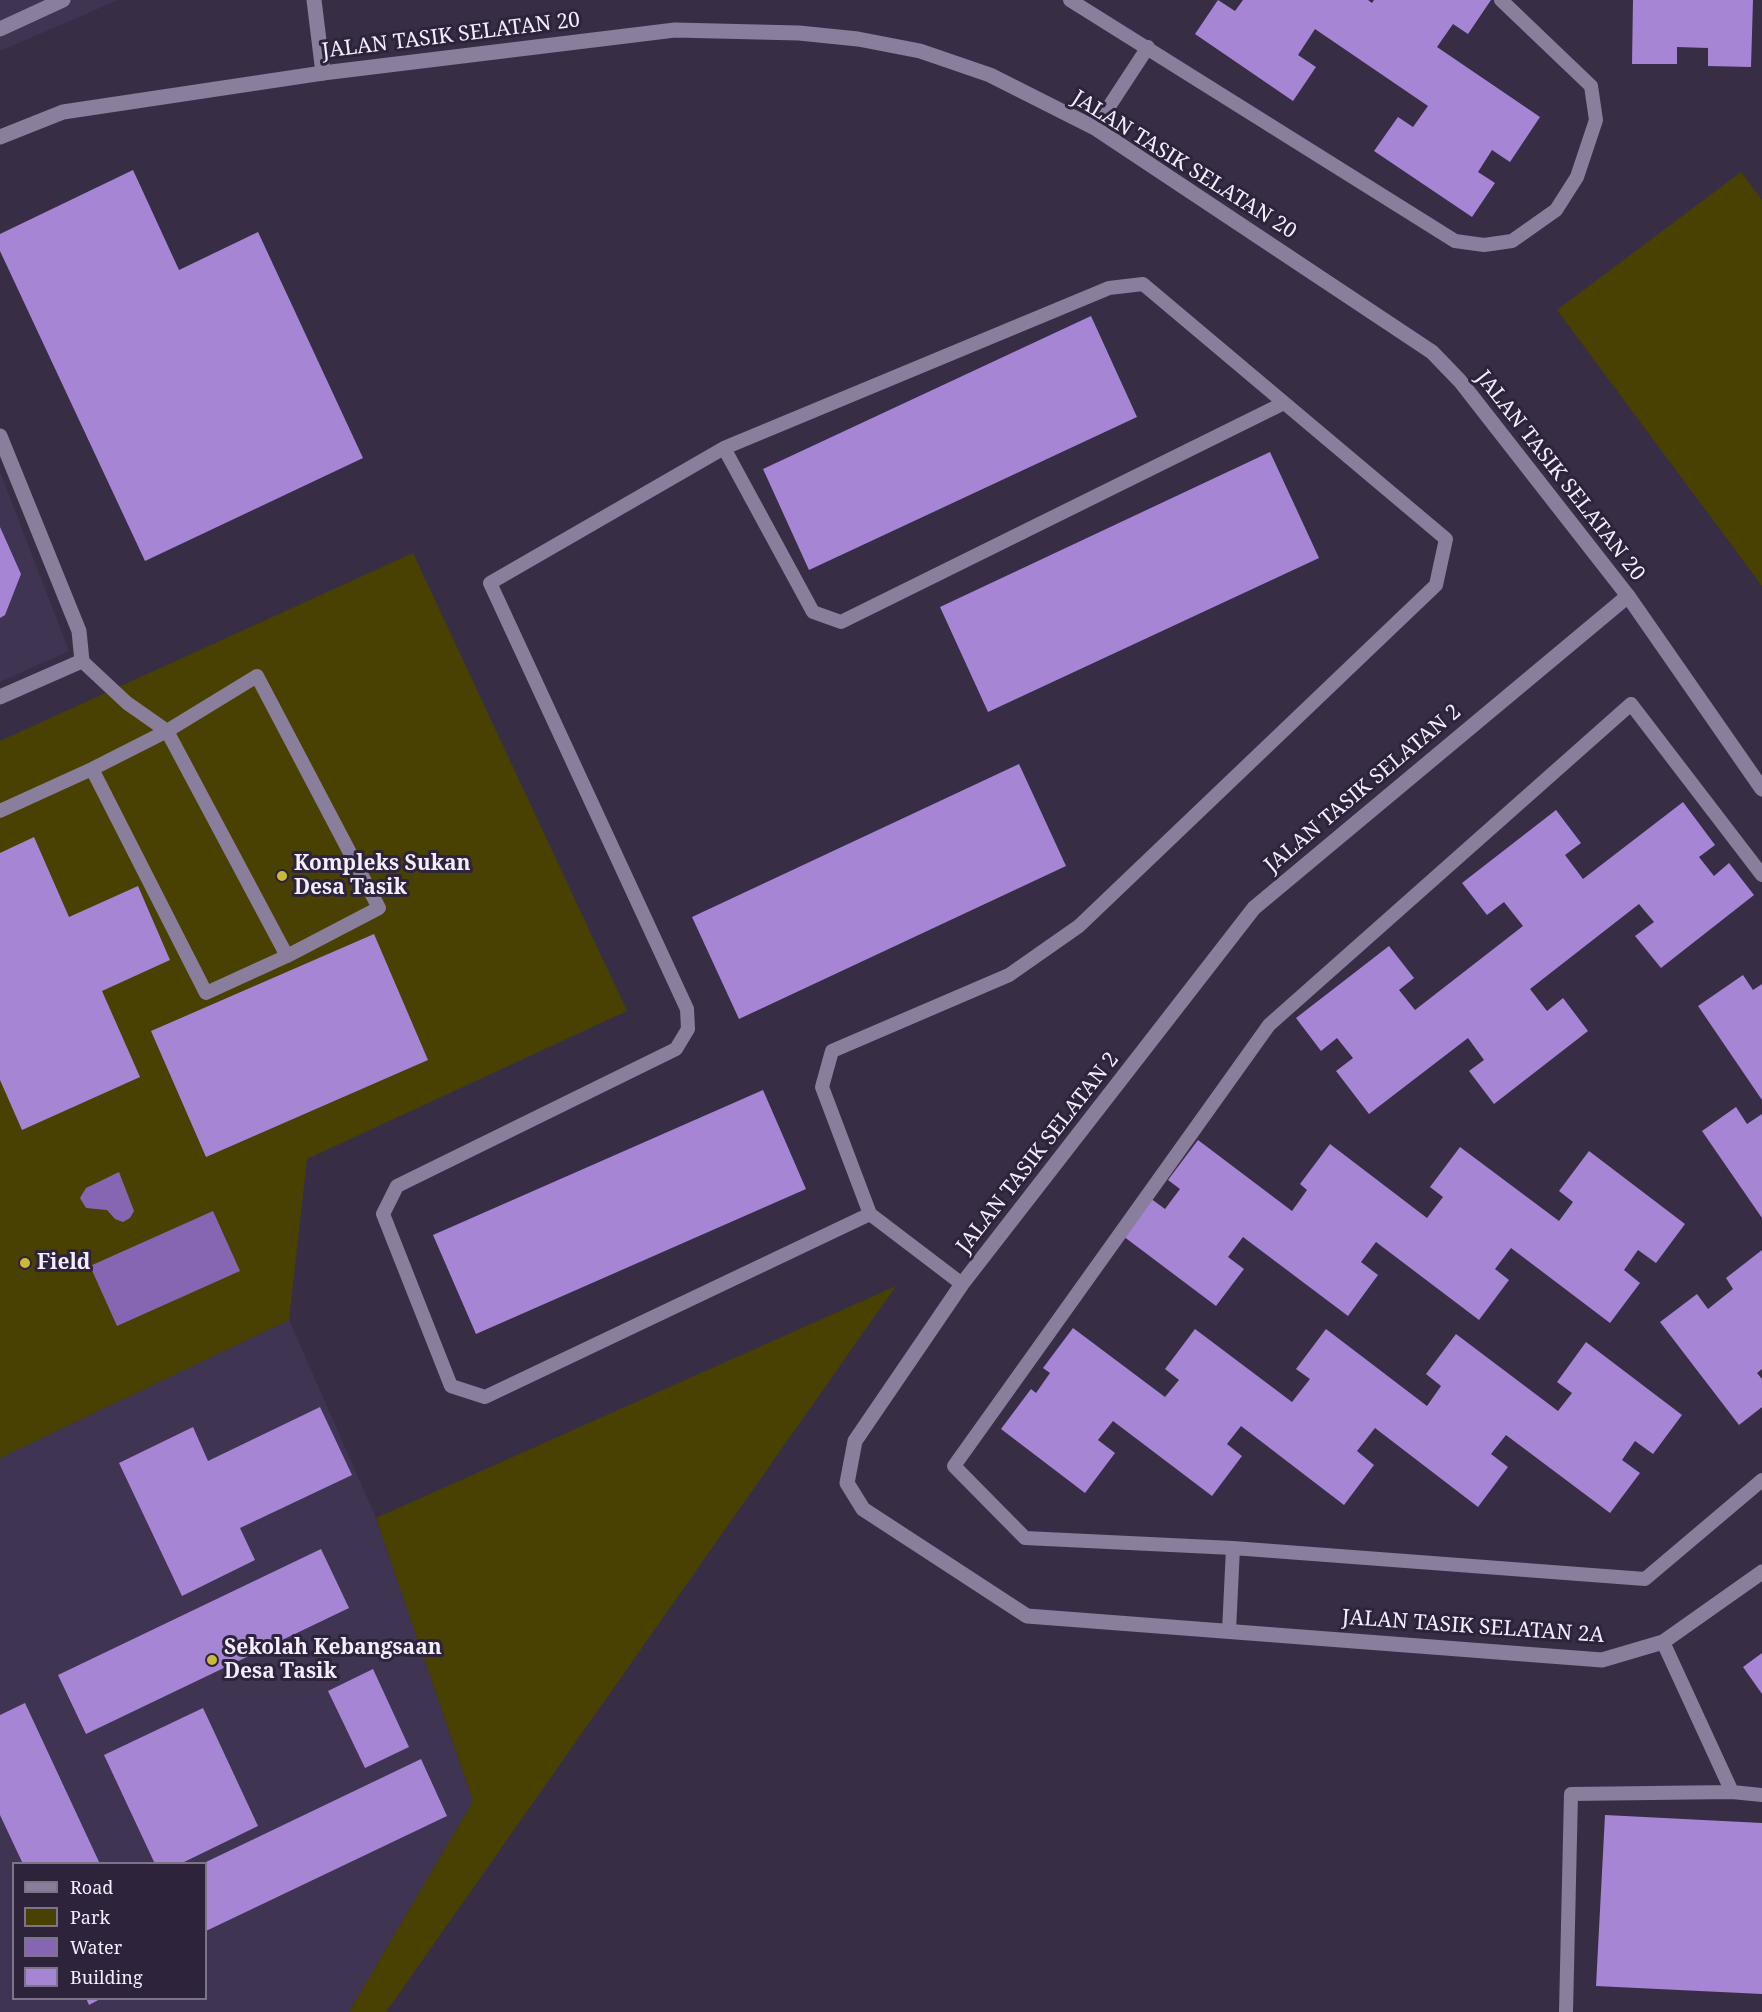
<!DOCTYPE html>
<style>
body{margin:0}
#map{position:relative;width:1762px;height:2012px;overflow:hidden;background:#372e46;font-family:"Noto Serif",serif}
canvas{display:block}
.legend{position:absolute;left:12px;top:1862px;width:195px;height:138px;box-sizing:border-box;background:#2d243b;border:2px solid #7c7489;margin:0;padding:8px 10px;list-style:none;font-size:18px;color:#f3edfd}
.legend li{display:flex;align-items:center;gap:12px;height:30px}
.legend b{width:30px;border:2px solid #7c7489}
</style>
<div id="map">
<canvas width="1762" height="2012"></canvas>
<ul class="legend">
<li><b style="height:8px;background:#897e9b"></b>Road</li>
<li><b style="height:16px;background:#484102"></b>Park</li>
<li><b style="height:16px;background:#8666b3"></b>Water</li>
<li><b style="height:16px;background:#a685d5"></b>Building</li>
</ul>
</div>
<script>
const ctx = document.querySelector('canvas').getContext('2d');
ctx.lineJoin = 'round';
function paint(path, color) { ctx.fillStyle = color; ctx.fill(path, 'evenodd'); }
const shape = rows => new Path2D(rows.map(r => 'M' + r).join(''));
function trace(path, color, width, dash) { ctx.strokeStyle = color; ctx.lineWidth = width; ctx.lineCap = dash ? 'butt' : 'round'; ctx.setLineDash(dash || []); ctx.stroke(path); }
function drawText(font, color, halo, rows, align = 'center') {
  ctx.font = font + ' "Noto Serif",serif'; ctx.lineWidth = 6; ctx.setLineDash([]); ctx.textBaseline = 'middle'; ctx.strokeStyle = halo; ctx.fillStyle = color; for (const [text, x, y, turn = 0] of rows) {
    ctx.save(); ctx.translate(x, y); ctx.rotate((+turn || 0) * Math.PI / 180); ctx.textAlign = isNaN(turn) ? turn : align; if (halo) ctx.strokeText(text, 0, 0); ctx.fillText(text, 0, 0); ctx.restore();
  }
}
paint(shape([
 [0,0,118,0,0,51],
 [0,472,69,651,0,682],
 [289,1320,376,1518,473,1801,349,2012,0,2012,0,1458],
 [14,1864,206,1864,206,1998,14,1998]
]), '#403453');
paint(shape([
 [1741,172,1762,200,1762,586,1557,310],
 [413,553,627,1011,307,1159,289,1320,0,1458,0,741],
 [896,1286,386,2012,349,2012,473,1801,376,1518]
]), '#484102');
paint(shape([
 [119,1172,134,1211,130,1218,123,1222,115,1219,107,1210,86,1208,80,1198,86,1188],
 [213,1211,240,1271,117,1326,90,1266]
]), '#8666b3');
paint(shape([
 [1218,0,1235,11,1243,0,1368,0,1372,3,1374,0,1491,0,1468,34,1453,24,1437,47,1540,117,1510,162,1492,150,1478,172,1495,183,1472,217,1374,151,1398,117,1413,127,1428,106,1315,29,1298,55,1316,67,1293,101,1195,34],
 [1633,0,1753,0,1751,67,1708,66,1708,48,1677,47,1677,64,1632,64],
 [133,170,179,270,258,232,363,458,145,561,0,251,0,234],
 [1091,316,1137,417,809,570,763,469],
 [1270,452,1319,558,988,712,940,607],
 [0,527,21,574,5,615,0,618],
 [1019,764,1066,866,739,1019,692,917],
 [1683,802,1715,845,1699,857,1714,876,1729,863,1754,895,1661,968,1635,936,1654,922,1639,904,1530,989,1547,1011,1563,998,1588,1031,1494,1104,1469,1071,1484,1060,1468,1038,1369,1114,1336,1071,1353,1058,1337,1038,1321,1051,1296,1018,1389,946,1414,978,1399,990,1415,1010,1523,926,1504,902,1487,915,1462,883,1556,810,1581,843,1565,855,1583,879],
 [34,837,69,917,138,886,170,960,102,991,140,1077,22,1130,0,1080,0,853],
 [374,934,428,1060,206,1157,151,1031],
 [1743,975,1753,990,1762,984,1762,1100,1698,1006],
 [763,1090,806,1189,476,1334,433,1235],
 [1736,1107,1747,1124,1762,1114,1762,1218,1702,1131],
 [1198,1140,1292,1211,1307,1190,1300,1184,1330,1144,1427,1218,1443,1197,1430,1187,1460,1147,1559,1221,1573,1202,1559,1191,1589,1151,1685,1224,1656,1263,1638,1250,1624,1270,1640,1283,1610,1323,1511,1248,1495,1269,1509,1280,1479,1320,1376,1242,1361,1262,1378,1275,1348,1316,1243,1237,1228,1257,1244,1269,1216,1306,1123,1236,1150,1198,1165,1209,1180,1189,1168,1180],
 [1762,1250,1762,1369,1757,1373,1762,1379,1762,1407,1739,1425,1660,1322,1697,1294,1708,1309,1733,1289,1726,1278],
 [1073,1328,1165,1397,1179,1380,1165,1369,1195,1329,1292,1402,1310,1379,1296,1369,1326,1329,1427,1406,1441,1386,1426,1374,1456,1334,1558,1411,1572,1393,1557,1382,1586,1342,1682,1415,1653,1454,1635,1441,1622,1460,1640,1473,1610,1513,1506,1435,1491,1454,1508,1467,1478,1507,1375,1428,1357,1451,1374,1465,1344,1505,1241,1426,1227,1444,1242,1456,1212,1496,1113,1421,1098,1440,1115,1453,1085,1493,1001,1429,1031,1389,1036,1393,1050,1373,1043,1368],
 [320,1407,352,1475,240,1528,255,1560,182,1596,119,1463,193,1427,208,1461],
 [321,1549,349,1608,86,1734,58,1675],
 [1762,1653,1762,1694,1743,1667],
 [373,1669,409,1747,365,1768,328,1691],
 [25,1703,100,1864,23,1864,0,1815,0,1715],
 [203,1708,258,1826,180,1864,155,1864,104,1755],
 [421,1759,447,1816,206,1931,206,1862],
 [1605,1815,1762,1823,1762,1994,1596,1986],
 [86,1998,102,1998,89,2005]
]), '#a685d5');
trace(shape([
 [1070,0,1455,241,1484,245,1512,241,1556,210,1577,177,1596,120,1591,86,1501,0],
 [1095,128,1148,47],
 [724,448,813,612,841,622,1284,403],
 [82,661,127,703,167,731,92,769,206,993,287,956,379,908,257,676,167,731,287,956],
 [0,811,92,769],
 [1762,875,1631,704,1269,1025,954,1466,1025,1538,1233,1548,1645,1579,1762,1480],
 [870,1214,485,1397,451,1386,383,1214,397,1186,676,1049,688,1029,687,1009,490,583,724,448,1109,288,1143,284,1446,539,1436,585,1079,926,1009,975,832,1051,822,1087,870,1214,962,1284],
 [1229,1631,1233,1548],
 [1663,1642,1732,1792],
 [1566,2012,1571,1794,1732,1792,1762,1795]
]), '#897e9b', 14);
trace(shape([
 [314,0,323,73],
 [0,29,63,0],
 [0,436,79,631,82,661,0,697],
 [1628,596,1254,908,962,1284,855,1441,847,1483,863,1509,1027,1616,1602,1660,1663,1642,1762,1572]
]), '#897e9b', 15);
trace(shape([
 [0,137,63,112,323,73,675,30,799,33,858,39,920,51,990,75,1095,128,1432,352,1460,381,1628,596,1762,789]
]), '#897e9b', 15);
for (const [x, y, r, color] of [
 [282,876,6,"#caba3a"],
 [25,1263,6,"#caba3a"],
 [212,1660,6,"#caba3a"]
]) { const dot = new Path2D(); dot.arc(x, y, r, 0, 2 * Math.PI); ctx.fillStyle = color; ctx.fill(dot); trace(dot, '#2d243b', 2); }
drawText('21px', '#f3edfd', '#2d243b', [
 ["JALAN TASIK SELATAN 20",451,36,-7],
 ["JALAN TASIK SELATAN 20",1184,165,32],
 ["JALAN TASIK SELATAN 20",1560,476,52],
 ["JALAN TASIK SELATAN 2",1363,789,-40],
 ["JALAN TASIK SELATAN 2",1038,1153,-52],
 ["JALAN TASIK SELATAN 2A",1473,1627,4]
]);
drawText('bold 21px', '#f3edfd', '#2d243b', [
 ["Kompleks Sukan",294,864],
 ["Desa Tasik",294,888],
 ["Field",37,1263],
 ["Sekolah Kebangsaan",224,1648],
 ["Desa Tasik",224,1672]
], 'left');
</script>
